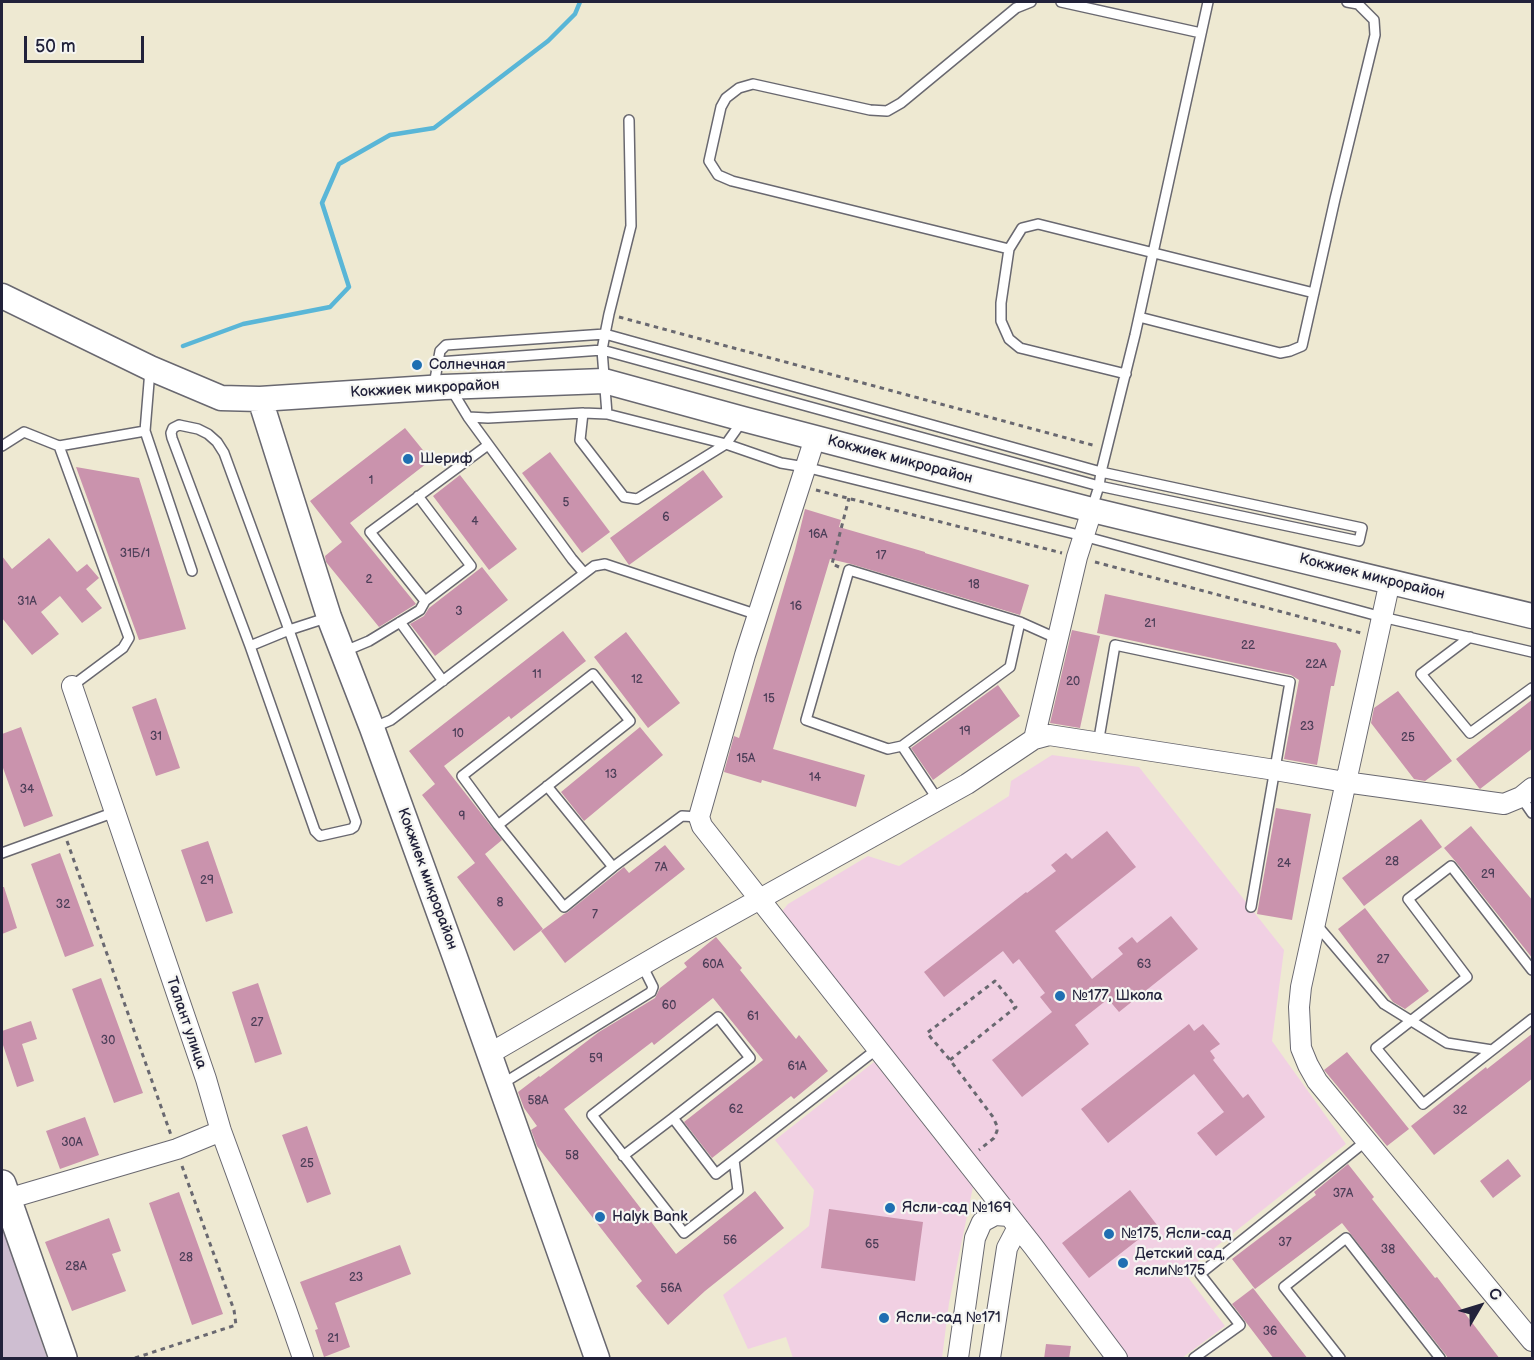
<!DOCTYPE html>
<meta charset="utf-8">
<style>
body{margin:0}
#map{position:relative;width:1534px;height:1360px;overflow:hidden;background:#eee9d2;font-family:"Balsamiq Sans",sans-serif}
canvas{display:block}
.frame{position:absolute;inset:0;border:3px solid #22223b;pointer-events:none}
.north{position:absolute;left:1450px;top:1276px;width:60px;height:60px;-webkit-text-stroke:4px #f6f6f2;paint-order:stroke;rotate:52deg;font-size:16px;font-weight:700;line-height:24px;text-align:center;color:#22223b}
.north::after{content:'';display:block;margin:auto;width:21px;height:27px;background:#22223b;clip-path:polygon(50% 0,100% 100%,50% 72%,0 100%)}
.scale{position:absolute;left:24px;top:36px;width:120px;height:27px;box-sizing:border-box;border:3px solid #22223b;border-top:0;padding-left:8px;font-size:18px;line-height:21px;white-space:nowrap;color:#22223b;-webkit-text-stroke:4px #f6f6f2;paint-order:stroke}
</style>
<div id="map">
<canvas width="1534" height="1360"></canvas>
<div class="frame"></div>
<div class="north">С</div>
<div class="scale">50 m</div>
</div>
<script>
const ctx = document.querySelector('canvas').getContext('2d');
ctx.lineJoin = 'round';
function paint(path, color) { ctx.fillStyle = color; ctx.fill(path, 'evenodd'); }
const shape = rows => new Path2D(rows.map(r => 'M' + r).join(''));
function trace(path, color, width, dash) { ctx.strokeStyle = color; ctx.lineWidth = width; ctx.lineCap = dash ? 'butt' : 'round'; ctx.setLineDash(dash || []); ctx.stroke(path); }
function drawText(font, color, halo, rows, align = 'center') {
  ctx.font = font + ' "Balsamiq Sans",sans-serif'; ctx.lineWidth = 4.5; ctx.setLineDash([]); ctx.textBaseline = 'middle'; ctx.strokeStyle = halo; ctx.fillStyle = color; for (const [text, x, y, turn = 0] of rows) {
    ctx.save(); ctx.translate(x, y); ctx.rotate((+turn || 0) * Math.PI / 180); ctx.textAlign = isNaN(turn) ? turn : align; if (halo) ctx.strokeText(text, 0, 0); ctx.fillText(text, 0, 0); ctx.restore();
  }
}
paint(shape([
 [1052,755,1139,767,1284,950,1272,1041,1346,1144,1184,1272,1225,1326,1182,1358,1123,1358,781,916,783,910,788,904,868,856,899,866,1009,796,1011,781],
 [874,1062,973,1187,949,1303,942,1358,793,1358,786,1337,748,1349,723,1295,809,1226,814,1190,775,1140]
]), '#f1d0e3');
paint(shape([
 [2,1226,20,1279,47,1358,2,1358]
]), '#cebed1');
trace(shape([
 [183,346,243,324,330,307,349,287,322,203,339,164,390,135,434,128,548,41,575,14,580,2]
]), '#59b6d7', 4.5);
paint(shape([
 [405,428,431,460,350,523,416,604,379,627,326,562,325,556,342,542,310,501],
 [550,452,610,532,582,553,522,473],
 [76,467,139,478,186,629,139,640],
 [703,470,723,497,629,565,610,538],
 [460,475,517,549,489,570,433,496],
 [805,509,841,520,839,527,925,552,925,553,1029,585,1020,615,851,564,830,559,773,749,865,775,856,807,762,780,761,783,724,772,734,736,739,738,795,550],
 [49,538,77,572,87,564,99,578,86,589,102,608,82,623,60,596,41,612,59,634,32,655,2,618,2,556,12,569],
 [482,567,508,600,435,656,410,624,424,616,429,608],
 [1105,594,1336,643,1341,651,1334,686,1331,686,1317,765,1284,759,1299,680,1291,675,1097,633],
 [1072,630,1100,636,1080,728,1050,723],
 [563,631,586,661,511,719,509,716,444,766,502,840,485,854,543,929,514,951,457,877,475,863,422,795,435,784,409,751],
 [626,632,680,703,648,728,594,657],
 [998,685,1020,716,933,780,911,748],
 [1398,691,1452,761,1425,781,1414,779,1371,723,1374,708],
 [156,698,180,768,156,776,132,707],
 [1533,699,1533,748,1480,789,1479,788,1456,759],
 [21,727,53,816,24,827,2,765,2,734],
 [640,727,663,755,584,821,561,792],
 [1276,808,1311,814,1292,920,1257,914],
 [1421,819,1442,847,1364,906,1342,878],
 [1471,826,1533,901,1533,959,1456,862,1444,848],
 [1107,831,1136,867,1055,931,1092,979,1123,954,1118,948,1132,937,1137,943,1171,916,1198,949,1119,1012,1108,999,1075,1025,1089,1044,1022,1097,992,1060,1052,1012,1040,997,1045,993,1019,959,1013,964,1003,951,944,997,924,972,1026,892,1027,893,1056,871,1051,865,1066,853,1072,859],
 [208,841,233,913,206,922,181,850],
 [665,845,685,869,565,963,541,931,564,914,568,912,624,867,629,873],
 [60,853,94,946,65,957,31,864],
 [2,887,4,887,17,928,2,934],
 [1365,908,1429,991,1405,1009,1393,1002,1338,929],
 [716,937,742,968,740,970,796,1039,799,1035,828,1071,794,1099,791,1096,712,1158,684,1122,763,1060,713,998,654,1045,652,1042,564,1109,676,1254,755,1191,784,1228,705,1291,668,1325,636,1286,642,1281,537,1146,531,1130,537,1126,524,1108,518,1092,539,1076,540,1077,599,1032,655,998,660,988,687,967,684,963],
 [101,978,143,1093,114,1103,72,989],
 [258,983,282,1054,255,1063,232,992],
 [31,1021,37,1039,22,1044,34,1081,17,1087,2,1042,2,1031],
 [1189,1024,1194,1031,1203,1024,1220,1044,1210,1051,1215,1058,1213,1060,1243,1098,1248,1094,1265,1117,1216,1156,1197,1133,1224,1112,1194,1074,1108,1143,1081,1109],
 [1533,1033,1533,1078,1434,1155,1411,1126,1486,1067,1487,1069],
 [1347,1052,1409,1129,1387,1146,1324,1070],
 [85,1117,99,1155,60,1169,46,1131],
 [307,1126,331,1194,307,1203,282,1135],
 [1508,1159,1521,1176,1493,1198,1480,1181],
 [1348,1164,1374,1197,1372,1199,1435,1278,1437,1277,1500,1359,1449,1359,1342,1223,1255,1289,1232,1259,1316,1195,1314,1192],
 [1130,1190,1157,1225,1089,1278,1062,1243],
 [179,1192,223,1314,192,1325,149,1203],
 [829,1209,923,1222,915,1281,821,1268],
 [109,1218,121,1251,112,1254,126,1291,72,1311,45,1242],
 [400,1245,411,1274,335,1303,350,1347,324,1357,315,1330,318,1329,300,1282],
 [1253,1288,1308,1359,1274,1359,1232,1304],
 [1046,1344,1071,1346,1069,1359,1044,1359]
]), '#ca93ad');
const service = shape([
 [1031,2,1016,8,901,103,887,111,870,110,753,84,739,88,726,98,721,107,709,161,718,175,732,181,1009,249,1001,303,1001,321,1009,339,1020,348,1126,374],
 [1061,2,1201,33],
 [1009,249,1022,228,1038,224,1314,293],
 [1139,317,1280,353,1290,351,1302,346,1335,199,1375,35,1374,20,1358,4,1347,2],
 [438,362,602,350,607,414],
 [150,370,145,431,192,571],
 [434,385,440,351,446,345,605,334,1101,472,1362,528,1359,541,1099,486,602,350,605,334,609,314,631,226,629,120],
 [451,389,468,417,488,418,583,413,607,414,726,444,781,463,805,467,1083,536,1382,617,1532,652],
 [583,413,580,440,624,497,637,499,726,444,743,420],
 [468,417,572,559,584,573],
 [179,425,198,429,208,434,217,442,224,453,289,630,356,822,354,827,351,829,320,836,315,831,250,646,172,438,171,433,173,428,179,425],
 [2,446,24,432,59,446,145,431],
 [59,446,129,638,123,648,72,686],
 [418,496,471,566,425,601,370,532,488,445],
 [1092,508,1099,486,1101,472,1135,335,1208,2],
 [849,570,1020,622,1010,667,902,746,888,749,806,720,849,570],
 [400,622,443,681],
 [1020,622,1058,639],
 [1470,637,1421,674,1470,733,1532,688],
 [250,646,289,630,329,617],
 [345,651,369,641,420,610,425,601],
 [372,728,391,720,594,566,605,564,758,615],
 [1098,744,1115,645,1290,682,1251,907],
 [902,746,938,800],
 [547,786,613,867],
 [1521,797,1532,813],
 [498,825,630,721,593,674,462,776,498,825,564,907,613,867,682,816,699,817],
 [2,853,115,812],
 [1315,923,1384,1004,1447,1043,1492,1050],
 [1532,970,1451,866,1408,899,1467,977,1376,1048,1423,1104,1532,1019],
 [502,1084,651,992,653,987,642,965],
 [623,1156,673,1118],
 [734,1160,738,1191,684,1233,592,1115,718,1017,750,1058,673,1118,716,1174,877,1049],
 [1194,1358,1240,1325,1200,1274,1366,1141],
 [1340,1358,1284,1287,1346,1238,1440,1358]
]);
const minor = shape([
 [815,438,745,655,699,817,702,826,1033,1246,1117,1358],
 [1390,581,1301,987,1299,1007,1301,1048,1308,1065,1317,1081,1532,1341],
 [72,686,206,1079,221,1131,286,1309,303,1358],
 [1034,739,1077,557,1092,510],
 [489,1054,668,950,967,784,1034,739,1049,735,1275,770,1345,782,1504,804,1521,797,1532,788],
 [7,1199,177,1149,221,1131],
 [958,1358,975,1238,982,1222,995,1215,1009,1216],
 [990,1358,1007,1248,1018,1227]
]);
const tertiary = shape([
 [2,296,150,368,221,398,260,399,444,387,604,381,743,419,1092,510,1532,616],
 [260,399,329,617,372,728,455,957,597,1358]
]);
const secondary = shape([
 [2,1184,63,1358]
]);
trace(service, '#696870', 12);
trace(minor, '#696870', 22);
trace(tertiary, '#696870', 27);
trace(secondary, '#696870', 30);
trace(shape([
 [619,317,1096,446],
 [816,490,1062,553],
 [1095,562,1361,633],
 [839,567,832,564,849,498],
 [67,841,171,1135],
 [950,1060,1016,1007,995,981,927,1033,950,1060,993,1117,997,1126,997,1131,994,1138,979,1150],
 [135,1358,236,1325,234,1310,182,1166]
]), '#696870', 3, [4.5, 4.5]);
trace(service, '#fff', 9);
trace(minor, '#fff', 20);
trace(tertiary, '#fff', 24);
trace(secondary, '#fff', 27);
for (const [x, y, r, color] of [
 [417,365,6,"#1f6fb2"],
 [408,459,6,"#1f6fb2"],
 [1060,996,6,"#1f6fb2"],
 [890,1208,6,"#1f6fb2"],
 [600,1217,6,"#1f6fb2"],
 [1109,1234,6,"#1f6fb2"],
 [1123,1263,6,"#1f6fb2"],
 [884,1318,6,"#1f6fb2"]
]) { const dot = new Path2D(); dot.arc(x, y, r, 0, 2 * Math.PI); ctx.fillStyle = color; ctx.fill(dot); trace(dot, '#f6f6f2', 2); }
drawText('12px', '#4c3e58', null, [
 ["1",371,481],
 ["5",566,503],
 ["6",666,518],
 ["4",475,522],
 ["16А",818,535],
 ["31Б/1",135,554],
 ["17",881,556],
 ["2",369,580],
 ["18",974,585],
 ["31А",27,602],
 ["16",796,607],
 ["3",459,612],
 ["21",1150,624],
 ["22",1248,646],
 ["22А",1316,665],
 ["11",537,675],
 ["12",637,680],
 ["20",1073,682],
 ["15",769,699],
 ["23",1307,727],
 ["19",965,732],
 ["10",458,734],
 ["31",156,737],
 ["25",1408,738],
 ["15А",746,759],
 ["13",611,775],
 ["14",815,778],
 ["34",27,790],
 ["9",462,817],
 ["28",1392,862],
 ["24",1284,864],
 ["7А",661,868],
 ["29",1488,875],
 ["29",207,881],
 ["8",500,903],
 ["32",63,905],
 ["7",595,915],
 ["27",1383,960],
 ["60А",713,965],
 ["63",1144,965],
 ["60",669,1006],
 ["61",753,1017],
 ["27",257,1023],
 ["30",108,1041],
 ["59",596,1059],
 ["61А",797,1067],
 ["58А",538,1101],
 ["62",736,1110],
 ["32",1460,1111],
 ["30А",72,1143],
 ["58",572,1156],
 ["25",307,1164],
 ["37А",1343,1194],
 ["56",730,1241],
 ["37",1285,1243],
 ["65",872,1245],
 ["38",1388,1250],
 ["28",186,1258],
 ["28А",76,1267],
 ["23",356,1278],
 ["56А",671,1289],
 ["36",1270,1332],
 ["21",333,1339]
]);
drawText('15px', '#22223b', '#f6f6f2', [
 ["Солнечная",429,365],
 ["Шериф",420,459],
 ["№177, Школа",1072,996],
 ["Ясли-сад №169",902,1208],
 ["Halyk Bank",612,1217],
 ["№175, Ясли-сад",1121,1234],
 ["Детский сад,",1135,1254],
 ["ясли№175",1135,1271],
 ["Ясли-сад №171",896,1318]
], 'left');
drawText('15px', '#22223b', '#f6f6f2', [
 ["Кокжиек микрорайон",425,389,-3],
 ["Кокжиек микрорайон",900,460,15],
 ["Кокжиек микрорайон",1372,577,14],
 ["Кокжиек микрорайон",427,879,70],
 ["Талант улица",186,1023,71]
]);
</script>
